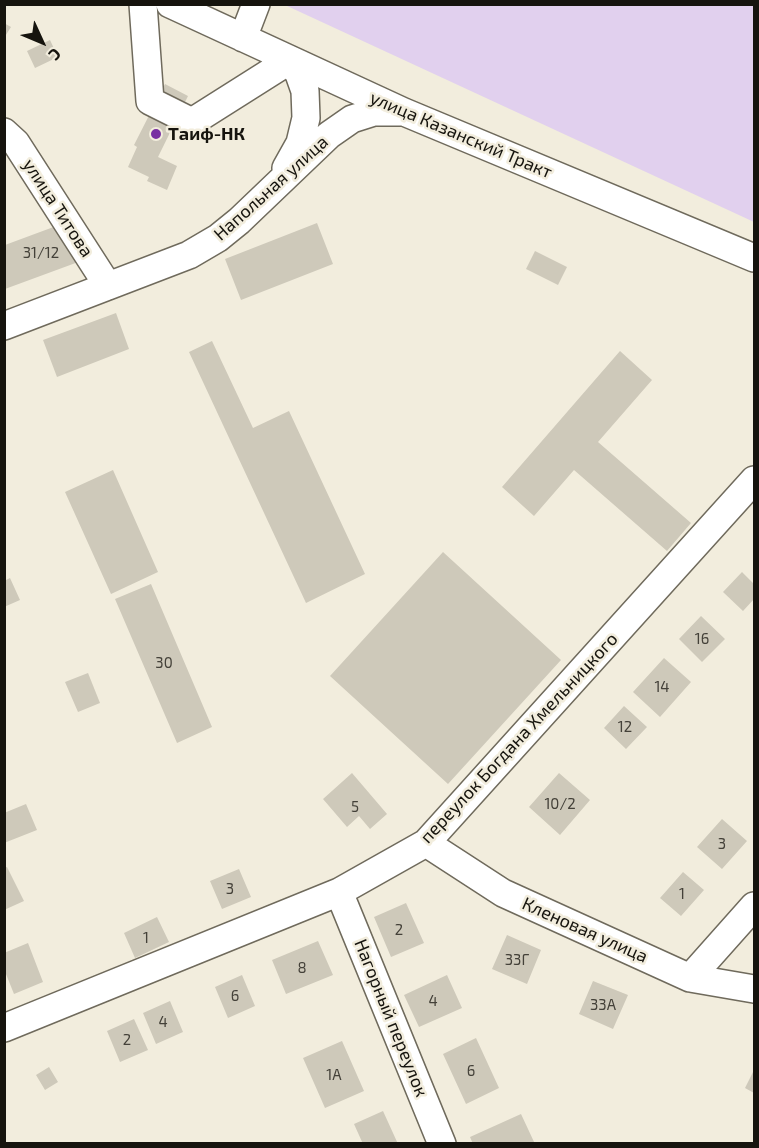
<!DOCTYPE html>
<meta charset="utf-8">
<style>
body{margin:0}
#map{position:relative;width:759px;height:1148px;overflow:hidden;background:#f2eddd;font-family:"Exo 2",sans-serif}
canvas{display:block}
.frame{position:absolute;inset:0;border:6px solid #16140e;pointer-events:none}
.north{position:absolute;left:12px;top:12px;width:60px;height:60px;-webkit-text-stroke:4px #f2eddd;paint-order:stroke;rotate:134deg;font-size:16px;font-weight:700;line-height:24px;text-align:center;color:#16140e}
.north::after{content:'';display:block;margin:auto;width:21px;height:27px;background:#16140e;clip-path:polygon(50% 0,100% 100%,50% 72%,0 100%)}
</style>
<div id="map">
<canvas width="759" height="1148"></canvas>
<div class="frame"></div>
<div class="north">С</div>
</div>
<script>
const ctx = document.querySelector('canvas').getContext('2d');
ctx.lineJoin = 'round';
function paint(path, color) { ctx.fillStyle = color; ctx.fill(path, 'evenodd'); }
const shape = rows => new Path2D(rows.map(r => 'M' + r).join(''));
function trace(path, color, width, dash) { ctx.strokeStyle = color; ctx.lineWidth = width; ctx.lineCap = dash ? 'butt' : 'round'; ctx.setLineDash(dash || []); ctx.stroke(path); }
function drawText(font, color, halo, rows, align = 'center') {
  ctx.font = font + ' "Exo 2",sans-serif'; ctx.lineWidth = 5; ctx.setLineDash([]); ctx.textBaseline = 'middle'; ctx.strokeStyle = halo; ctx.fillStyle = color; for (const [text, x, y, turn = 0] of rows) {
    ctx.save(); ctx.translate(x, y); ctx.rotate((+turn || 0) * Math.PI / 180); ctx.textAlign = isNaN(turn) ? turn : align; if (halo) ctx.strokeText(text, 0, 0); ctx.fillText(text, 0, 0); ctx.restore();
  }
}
paint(shape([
 [285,5,754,5,754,222]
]), '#e1d0ee');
paint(shape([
 [4,23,11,27,4,38],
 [50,40,58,57,35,68,27,51],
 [165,84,188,96,158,157,177,166,167,190,147,181,149,177,128,167,137,147,134,145],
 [67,222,81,261,5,289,5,245],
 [317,223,333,264,241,300,225,259],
 [535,251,567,267,558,285,526,269],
 [116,313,129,349,57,377,43,340],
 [212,341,253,428,289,411,365,574,306,603,189,352],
 [620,351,652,380,598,442,691,523,667,551,574,470,534,516,502,487],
 [113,470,158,572,111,594,65,492],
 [443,552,561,660,448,784,330,676],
 [742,572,754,584,754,599,743,611,723,592],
 [10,578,20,600,4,607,4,581],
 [151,584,212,727,177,743,115,599],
 [701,616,725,639,702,662,679,639],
 [664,658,691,682,660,717,633,692],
 [88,673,100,703,78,712,65,682],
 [624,706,647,727,626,749,604,728],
 [352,773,387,814,370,829,359,816,347,827,323,799],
 [559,773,590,800,560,835,529,807],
 [26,804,37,830,4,843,4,813],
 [722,819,747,841,722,869,697,847],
 [7,867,24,901,4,910,4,868],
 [239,869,251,897,222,909,210,881],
 [683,872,704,890,681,916,660,898],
 [406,903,424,943,391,957,374,917],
 [157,917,169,942,135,958,124,933],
 [507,935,541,950,527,984,492,969],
 [318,941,333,975,286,994,272,960],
 [28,943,43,982,14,994,4,969,4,953],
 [242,975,255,1006,228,1018,215,987],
 [447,975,462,1008,419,1027,404,995],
 [593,981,628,995,613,1029,579,1014],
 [170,1001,183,1032,156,1044,143,1013],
 [134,1019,148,1050,120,1062,107,1031],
 [476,1038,499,1088,466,1104,443,1054],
 [342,1041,364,1091,325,1108,303,1058],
 [49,1067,58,1082,45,1090,36,1075],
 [754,1070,754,1093,745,1088],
 [383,1111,398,1144,363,1144,354,1124],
 [521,1114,535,1144,473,1144,470,1137]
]), '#cec9ba');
const minor = shape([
 [143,4,150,101,192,122,290,60,299,74,305,91,306,118,300,143,286,168],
 [170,4,404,112,754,258],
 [243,38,256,4],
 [4,132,16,143,108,286],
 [4,326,189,255,218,238,239,221,329,135,352,119,374,112,400,112],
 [426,843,503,893,690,978,754,989],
 [339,892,442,1144],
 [690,978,754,906],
 [4,1028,339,892,426,843,754,480]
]);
trace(minor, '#6f6a5c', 30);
trace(minor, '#fff', 27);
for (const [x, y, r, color] of [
 [156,134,6,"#7930a2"]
]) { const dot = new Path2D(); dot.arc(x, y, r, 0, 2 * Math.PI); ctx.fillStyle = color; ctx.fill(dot); trace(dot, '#f2eddd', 2); }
drawText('15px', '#444139', null, [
 ["31/12",41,253],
 ["16",702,639],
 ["30",164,663],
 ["14",662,687],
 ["12",625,727],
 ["10/2",560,804],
 ["5",355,807],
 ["3",722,844],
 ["3",230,889],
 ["1",682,894],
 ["2",399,930],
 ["1",146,938],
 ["33Г",517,960],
 ["8",302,968],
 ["6",235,996],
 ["4",433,1001],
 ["33А",603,1005],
 ["4",163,1022],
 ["2",127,1040],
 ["6",471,1071],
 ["1А",334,1075]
]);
drawText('bold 18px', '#16140e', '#f2eddd', [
 ["Таиф-НК",168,134]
], 'left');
drawText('18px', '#16140e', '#f2eddd', [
 ["улица Казанский Тракт",461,135,23],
 ["Напольная улица",271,188,-42],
 ["улица Титова",58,208,57],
 ["переулок Богдана Хмельницкого",519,738,-47],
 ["Кленовая улица",585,930,24],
 ["Нагорный переулок",391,1018,68]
]);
</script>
